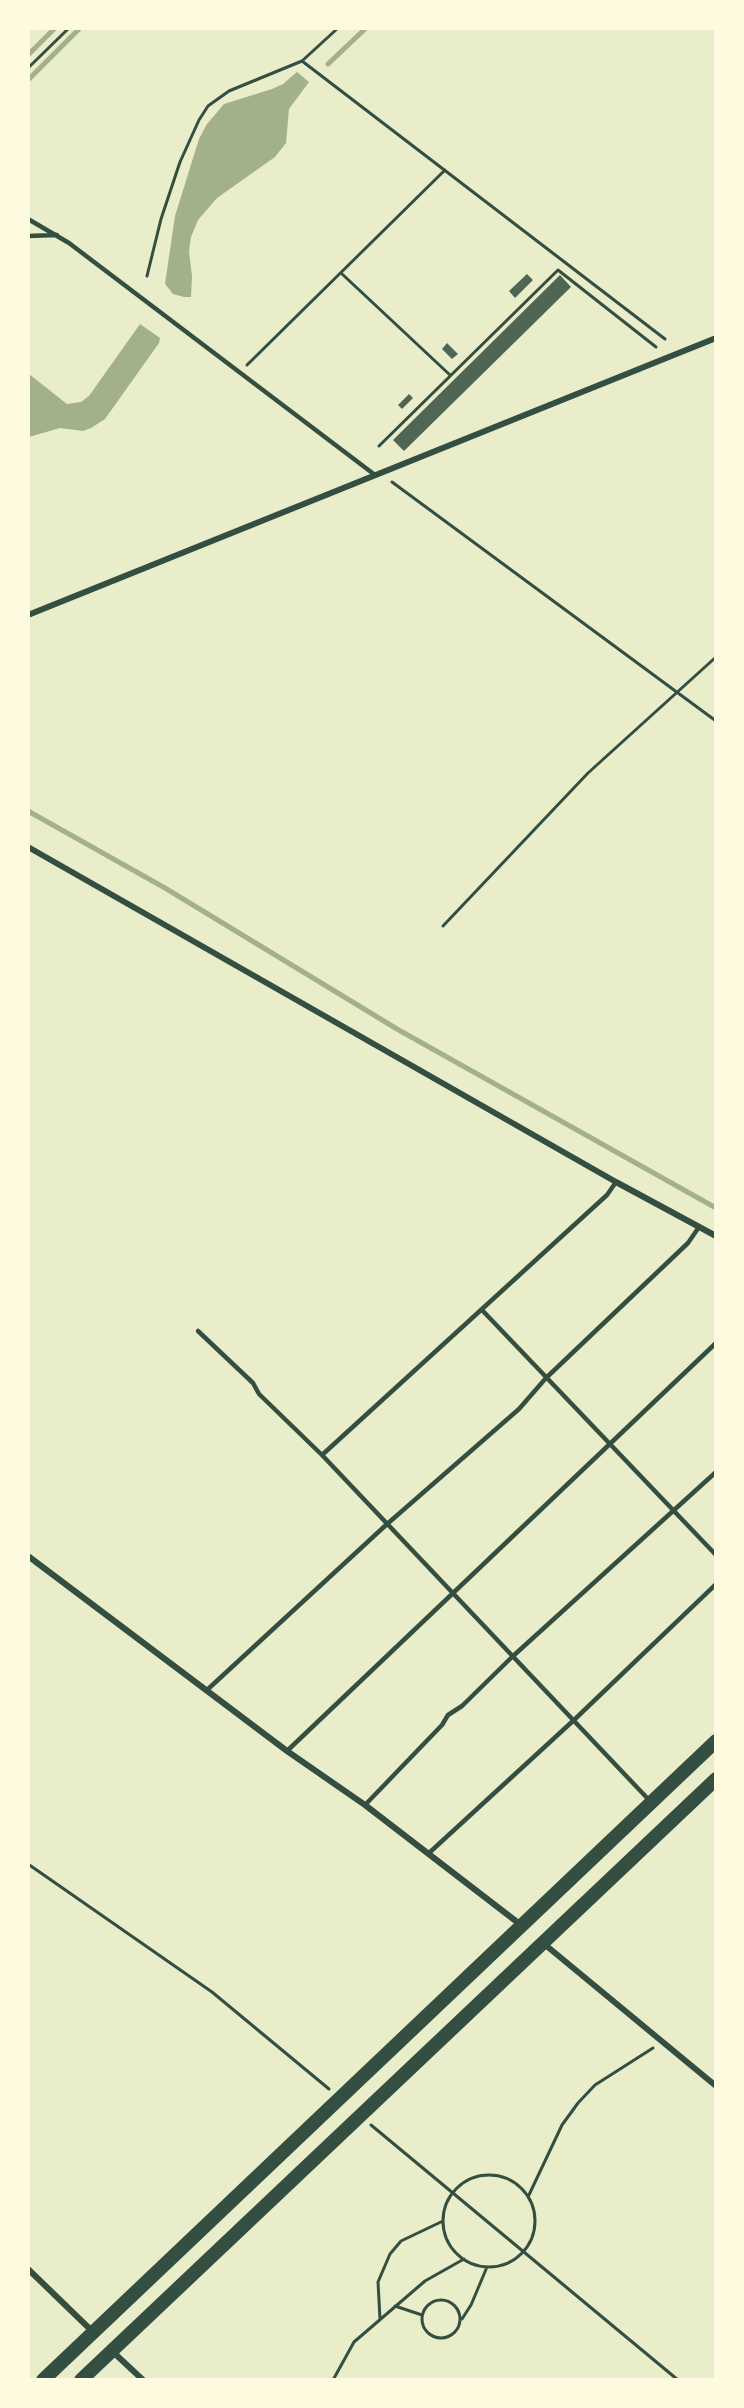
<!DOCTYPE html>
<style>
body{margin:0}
#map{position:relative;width:744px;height:2408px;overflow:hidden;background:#e9edc9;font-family:"DejaVu Sans",sans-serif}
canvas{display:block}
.frame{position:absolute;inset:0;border:30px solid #fefae0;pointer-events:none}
</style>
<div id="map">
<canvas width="744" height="2408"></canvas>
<div class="frame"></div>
</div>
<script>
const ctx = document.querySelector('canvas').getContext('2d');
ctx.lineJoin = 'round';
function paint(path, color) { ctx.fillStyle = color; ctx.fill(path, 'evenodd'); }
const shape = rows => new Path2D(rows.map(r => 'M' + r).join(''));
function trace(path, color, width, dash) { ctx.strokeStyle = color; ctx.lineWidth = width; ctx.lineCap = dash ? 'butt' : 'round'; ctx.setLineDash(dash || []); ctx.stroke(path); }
paint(shape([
 [297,72,309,82,289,109,286,143,275,157,217,198,198,220,191,237,189,251,192,276,191,297,184,297,173,294,165,284,175,216,199,139,207,124,224,104,272,89,283,84],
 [140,324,160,338,159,343,105,419,91,428,83,431,60,428,29,437,29,374,67,404,81,402,89,396]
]), '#a3b18a');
trace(shape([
 [28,55,55,28],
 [328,64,366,28],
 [28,80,80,28],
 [28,811,165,888,397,1029,716,1208]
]), '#a3b18a', 5);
paint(shape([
 [527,274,533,280,515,298,509,291],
 [560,275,571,287,404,451,393,440],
 [447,343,458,354,452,359,442,349],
 [409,394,413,398,402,409,398,405]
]), '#4f6655');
trace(shape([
 [302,61,665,339],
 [28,68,69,28],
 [341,273,450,375],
 [147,276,161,219,180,162,199,120,208,106,229,91,302,61,338,28],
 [247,365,445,170],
 [379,446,558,270,656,347],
 [392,482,716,721],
 [443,926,588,773,716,657],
 [28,1864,212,1992,329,2089],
 [371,2125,678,2380],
 '443 2221a46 46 0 1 1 92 0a46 46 0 1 1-92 0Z',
 [528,2197,562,2125,578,2103,595,2085,653,2048],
 '422 2319a19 19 0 1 1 38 0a19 19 0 1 1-38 0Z',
 [395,2306,422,2315],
 [380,2319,378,2282,390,2254,401,2241,443,2221],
 [462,2319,471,2305,487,2267],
 [333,2380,354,2342,425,2281,464,2259]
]), '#344e41', 3);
trace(shape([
 [28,219,69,243,375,475],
 [28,236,57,235],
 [482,1310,716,1555],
 [198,1331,253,1383,259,1394,322,1455,649,1800],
 [322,1455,607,1195,616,1182],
 [207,1690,386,1525,519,1409,546,1378,688,1243,699,1227],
 [287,1751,716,1343],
 [365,1805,442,1725,448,1715,462,1706,512,1657,716,1472],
 [429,1853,574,1720,716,1584]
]), '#344e41', 4.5);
trace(shape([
 [28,615,716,338],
 [28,847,616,1182,716,1236],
 [28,1556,287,1751,365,1805,521,1925],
 [543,1943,716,2086],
 [28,2269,92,2331],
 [112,2351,143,2380]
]), '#344e41', 6);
trace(shape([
 [43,2380,716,1741],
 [81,2380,716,1779]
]), '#344e41', 14);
</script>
